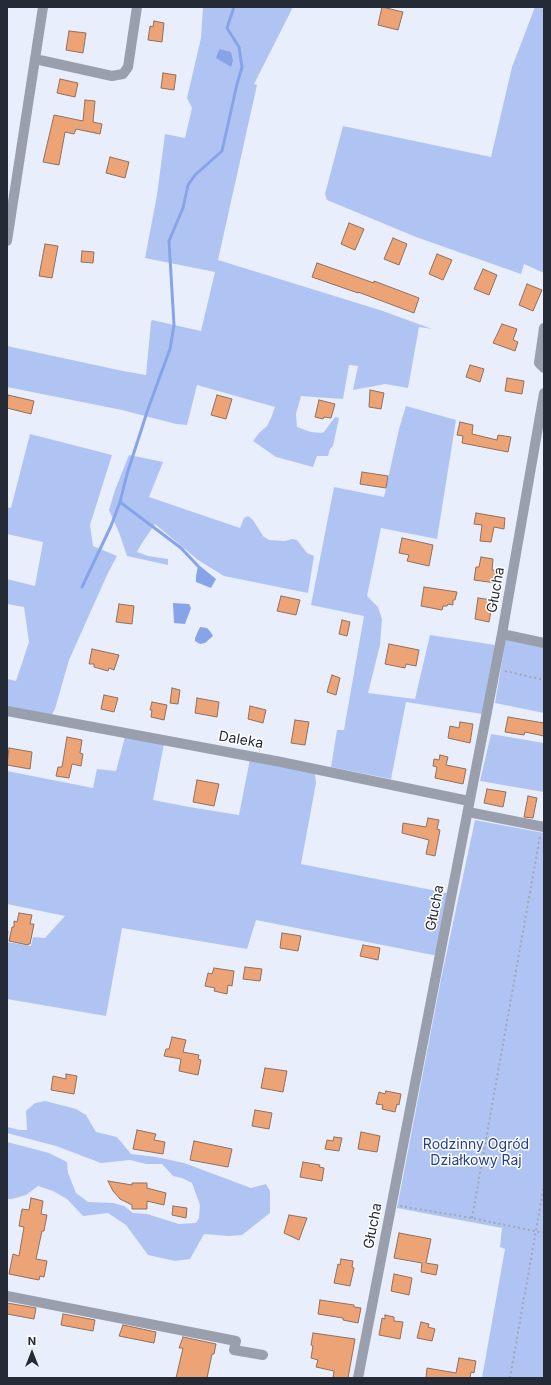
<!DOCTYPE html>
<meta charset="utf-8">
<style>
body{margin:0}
#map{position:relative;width:551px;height:1385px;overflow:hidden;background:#e9eefc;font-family:Inter,sans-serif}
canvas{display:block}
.frame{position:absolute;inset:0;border:8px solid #252a37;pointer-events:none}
.north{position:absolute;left:12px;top:1333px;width:40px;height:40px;-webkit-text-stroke:3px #fff;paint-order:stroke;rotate:0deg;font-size:11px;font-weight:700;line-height:16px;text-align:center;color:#252a37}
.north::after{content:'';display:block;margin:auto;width:14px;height:18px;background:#252a37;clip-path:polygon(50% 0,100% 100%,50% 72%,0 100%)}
</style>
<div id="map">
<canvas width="551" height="1385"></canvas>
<div class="frame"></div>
<div class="north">N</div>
</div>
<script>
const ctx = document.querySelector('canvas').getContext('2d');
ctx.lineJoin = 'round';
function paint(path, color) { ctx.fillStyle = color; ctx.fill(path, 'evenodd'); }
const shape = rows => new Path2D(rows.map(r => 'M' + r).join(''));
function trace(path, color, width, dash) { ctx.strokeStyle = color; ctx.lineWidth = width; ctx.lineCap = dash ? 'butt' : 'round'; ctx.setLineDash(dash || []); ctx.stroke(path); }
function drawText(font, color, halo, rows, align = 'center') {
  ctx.font = font + ' Inter,sans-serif'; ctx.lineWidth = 3; ctx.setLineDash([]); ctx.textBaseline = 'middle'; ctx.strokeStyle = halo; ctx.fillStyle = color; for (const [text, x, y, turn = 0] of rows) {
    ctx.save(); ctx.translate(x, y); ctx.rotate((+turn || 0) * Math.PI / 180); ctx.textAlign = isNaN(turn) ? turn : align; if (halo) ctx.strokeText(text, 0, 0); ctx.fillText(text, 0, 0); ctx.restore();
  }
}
paint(shape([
 [203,7,293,7,254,84,257,85,218,260,383,311,432,329,419,327,408,388,385,384,353,390,358,366,349,365,343,399,301,396,296,414,297,427,311,432,321,433,324,432,335,417,339,418,333,446,330,449,328,456,317,456,313,467,276,457,253,441,259,433,267,426,271,418,275,407,197,385,187,425,176,424,122,410,7,387,7,346,123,371,146,375,151,322,152,320,201,331,215,272,145,258,157,195,165,134,185,138,192,108,187,98,201,38],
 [535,7,541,7,544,10,544,273,524,264,521,274,416,237,327,200,325,194,343,126,491,157,512,67],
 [406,406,456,420,437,539,381,528,367,596,378,607,382,619,380,645,368,693,415,699,430,635,495,645,482,714,406,702,391,779,331,767,337,730,344,730,364,616,311,605,334,487,384,497,399,429],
 [30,434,112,455,90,525,93,546,117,556,107,575,69,660,55,709,51,716,7,707,7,679,16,681,29,642,24,607,7,604,7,579,35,586,43,542,7,534,7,507,11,508],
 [129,455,163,462,149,497,240,528,244,518,248,516,253,520,263,536,269,540,285,541,292,539,297,540,307,553,314,556,308,593,224,576,198,560,155,524,142,543,137,552,148,556,168,559,168,565,127,556,120,535,109,510,115,490],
 [506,638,544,646,544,713,495,703],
 [491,734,544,743,544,792,480,781],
 [125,737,164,744,153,800,189,807,239,815,250,759,315,773,316,783,301,864,452,894,438,956,256,920,247,949,122,928,106,1016,7,999,7,930,9,931,7,942,31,946,33,937,45,938,65,916,7,904,7,771,93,788,97,769,116,771],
 [475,820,544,833,544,1378,482,1378,505,1249,500,1247,502,1228,397,1208,441,979],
 [45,1101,76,1109,86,1115,96,1132,117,1137,131,1154,156,1157,184,1163,251,1188,266,1184,270,1191,270,1213,242,1235,229,1236,204,1234,190,1259,175,1261,148,1255,126,1225,108,1213,83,1216,67,1199,53,1191,38,1186,26,1195,12,1199,7,1199,7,1142,49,1153,67,1162,68,1173,76,1193,88,1202,113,1203,124,1206,133,1213,147,1214,179,1224,196,1223,199,1218,200,1205,192,1183,182,1178,173,1176,162,1164,146,1164,130,1160,101,1163,56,1146,7,1133,7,1127,20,1130,27,1130,26,1111,35,1103]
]), '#b0c4f4');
paint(shape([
 [220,49,231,52,233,61,231,67,216,58,218,52],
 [198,566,200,566,216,579,211,588,196,582,196,576],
 [173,603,189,604,191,608,185,624,174,623],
 [200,627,207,628,210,631,213,636,205,643,200,644,195,641,195,638]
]), '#88a4e9');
trace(shape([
 [120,502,181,548,198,566],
 [82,587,111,526,120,502,127,474,148,409,170,349,174,325,169,241,183,208,188,185,195,175,222,151,237,84,242,67,239,47,227,28,234,7]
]), '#88a4e9', 3);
const building = shape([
 [382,7,403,12,398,30,378,25,382,7],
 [154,21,164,23,162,42,148,40,150,26,153,27,154,21],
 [69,31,86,33,83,53,66,50,69,31],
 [163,73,176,75,174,90,161,88,163,73],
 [60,79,78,83,75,97,57,93,60,79],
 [85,100,95,101,93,122,102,124,100,134,76,129,74,134,65,132,59,165,43,162,54,115,83,121,85,100],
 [110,157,129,162,125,178,106,173,110,157],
 [349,223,364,229,355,250,341,244,349,223],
 [393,238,407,244,399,265,384,259,393,238],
 [45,244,58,246,52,278,39,276,45,244],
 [82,251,94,252,93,263,81,262,82,251],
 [437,254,452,260,443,280,429,274,437,254],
 [317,263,374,283,374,281,419,298,414,313,358,292,358,293,312,277,317,263],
 [483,269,497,275,489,295,474,289,483,269],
 [527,284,542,290,533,311,519,305,527,284],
 [502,324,517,329,513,340,518,342,515,351,493,343,502,324],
 [470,365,484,369,480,382,466,377,470,365],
 [507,378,524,381,522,394,505,391,507,378],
 [370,390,384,393,381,409,369,407,370,390],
 [8,395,34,401,31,414,7,408,8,395],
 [217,395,232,399,226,419,211,415,217,395],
 [319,400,335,404,331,418,324,417,323,419,315,417,319,400],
 [460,422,473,425,472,434,497,440,498,435,511,437,508,452,462,443,463,436,457,435,460,422],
 [362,472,388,476,386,488,360,484,362,472],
 [476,513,505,518,504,529,494,527,491,542,480,541,482,525,474,524,476,513],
 [402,538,433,545,429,566,407,561,409,555,399,553,402,538],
 [481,557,493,559,492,570,498,571,496,583,474,580,476,567,479,567,481,557],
 [424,587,457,592,455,600,453,600,453,605,448,604,447,606,443,606,442,610,421,606,424,587],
 [281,596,300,600,296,615,277,611,281,596],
 [478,598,493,600,489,622,475,619,478,598],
 [119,604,134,606,132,624,116,622,119,604],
 [342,620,350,622,347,636,339,634,342,620],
 [389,644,419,650,416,666,406,664,405,668,385,664,389,644],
 [92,649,119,655,114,670,109,668,108,671,94,667,94,664,89,664,92,649],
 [332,675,340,678,336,695,327,692,332,675],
 [172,688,180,690,178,704,170,703,172,688],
 [104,695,118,698,114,712,101,709,104,695],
 [197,698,219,702,217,717,195,713,197,698],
 [152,702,167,705,164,720,151,717,152,710,150,710,152,702],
 [250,706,266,710,263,723,248,719,250,706],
 [508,717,544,723,544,736,525,732,524,735,505,732,508,717],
 [295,720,309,722,305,745,291,743,295,720],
 [460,722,473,724,470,743,448,738,450,726,459,728,460,722],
 [67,737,82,740,80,753,83,754,81,766,72,764,69,778,56,776,58,767,62,767,67,737],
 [9,748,32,752,30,769,7,765,9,748],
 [440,755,448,757,446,765,466,769,463,784,435,778,437,767,433,766,434,759,439,760,440,755],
 [197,780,219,784,214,806,193,802,197,780],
 [487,789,506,792,503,807,484,803,487,789],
 [528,796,537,798,533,818,524,817,528,796],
 [428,818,439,820,437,829,440,830,435,856,426,854,429,840,402,833,403,823,426,827,428,818],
 [19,913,32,915,30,924,34,924,30,944,28,944,28,945,9,941,12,927,14,927,14,921,17,922,19,913],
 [282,933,301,936,298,951,280,948,282,933],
 [363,945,380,948,378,960,360,956,363,945],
 [245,967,262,969,260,981,243,979,245,967],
 [214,968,234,971,232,986,228,985,227,994,214,991,215,988,205,986,208,973,212,974,214,968],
 [172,1037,186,1040,183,1052,199,1055,198,1059,201,1060,198,1075,179,1071,181,1059,164,1056,166,1049,169,1049,172,1037],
 [265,1068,287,1071,283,1092,261,1088,265,1068],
 [66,1074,77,1076,74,1094,51,1090,53,1076,66,1079,66,1074],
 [386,1091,401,1094,399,1105,397,1104,395,1112,382,1109,383,1105,376,1104,379,1092,385,1094,386,1091],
 [255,1110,272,1113,269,1129,252,1126,255,1110],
 [137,1130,156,1134,154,1140,165,1142,163,1154,133,1149,137,1130],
 [361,1132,380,1136,377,1152,358,1149,361,1132],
 [334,1137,342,1138,339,1151,325,1149,327,1140,333,1141,334,1137],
 [194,1141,232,1149,228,1167,190,1160,194,1141],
 [303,1162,320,1165,319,1167,324,1168,322,1181,300,1177,303,1162],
 [108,1181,132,1185,132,1183,147,1183,147,1188,166,1193,164,1205,147,1201,147,1209,132,1209,132,1205,120,1199,113,1191,108,1181],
 [31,1198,43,1201,41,1214,47,1215,44,1231,42,1231,36,1259,47,1261,44,1277,40,1276,39,1280,9,1274,13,1254,19,1256,24,1227,19,1226,22,1209,29,1210,31,1198],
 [173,1206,187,1208,186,1218,172,1215,173,1206],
 [289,1215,307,1218,299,1240,284,1233,289,1215],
 [399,1233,431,1239,426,1263,438,1265,436,1275,421,1272,422,1263,394,1258,399,1233],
 [341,1259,353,1261,352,1267,354,1268,350,1286,334,1283,338,1264,340,1265,341,1259],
 [394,1274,412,1278,409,1295,391,1291,394,1274],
 [320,1300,354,1305,354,1307,361,1308,358,1323,343,1320,343,1318,318,1314,320,1300],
 [7,1303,36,1308,34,1319,7,1314,7,1303],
 [63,1314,95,1320,93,1331,61,1325,63,1314],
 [385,1315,394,1317,394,1321,403,1322,400,1339,379,1335,382,1318,385,1319,385,1315],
 [421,1322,429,1324,428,1327,435,1329,432,1341,417,1338,421,1322],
 [123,1325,156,1332,154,1343,119,1336,123,1325],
 [313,1333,355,1339,348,1378,333,1378,334,1371,316,1367,318,1360,311,1358,313,1346,311,1345,313,1333],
 [183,1337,216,1344,214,1354,212,1354,207,1378,176,1378,183,1348,179,1348,183,1337],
 [459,1358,476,1361,474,1373,471,1372,470,1378,426,1378,427,1368,456,1373,459,1358]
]);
paint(building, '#eca376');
trace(building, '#90705e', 1);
trace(shape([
 [505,671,544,680],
 [400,1206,472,1218,544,1233],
 [472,1218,540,836],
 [510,1378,544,1185]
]), '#a1a6b3', 2, [2, 3]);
trace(shape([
 [35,59,112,76,123,74,128,67,137,7],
 [7,241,43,7],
 [544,328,539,363,544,368],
 [502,634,544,643],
 [7,711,281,762,469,801],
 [468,812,544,827],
 [7,1296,236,1341,234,1350,263,1355],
 [358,1378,502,634,544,393]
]), '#999fad', 10);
drawText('14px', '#252a37', '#fff', [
 ["Głucha",496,590,-80],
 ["Daleka",241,740,10],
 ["Głucha",435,908,-79],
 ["Głucha",373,1226,-79]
]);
drawText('14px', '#253d8d', '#fff', [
 ["Rodzinny Ogród",476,1145],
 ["Działkowy Raj",476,1161]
]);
</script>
